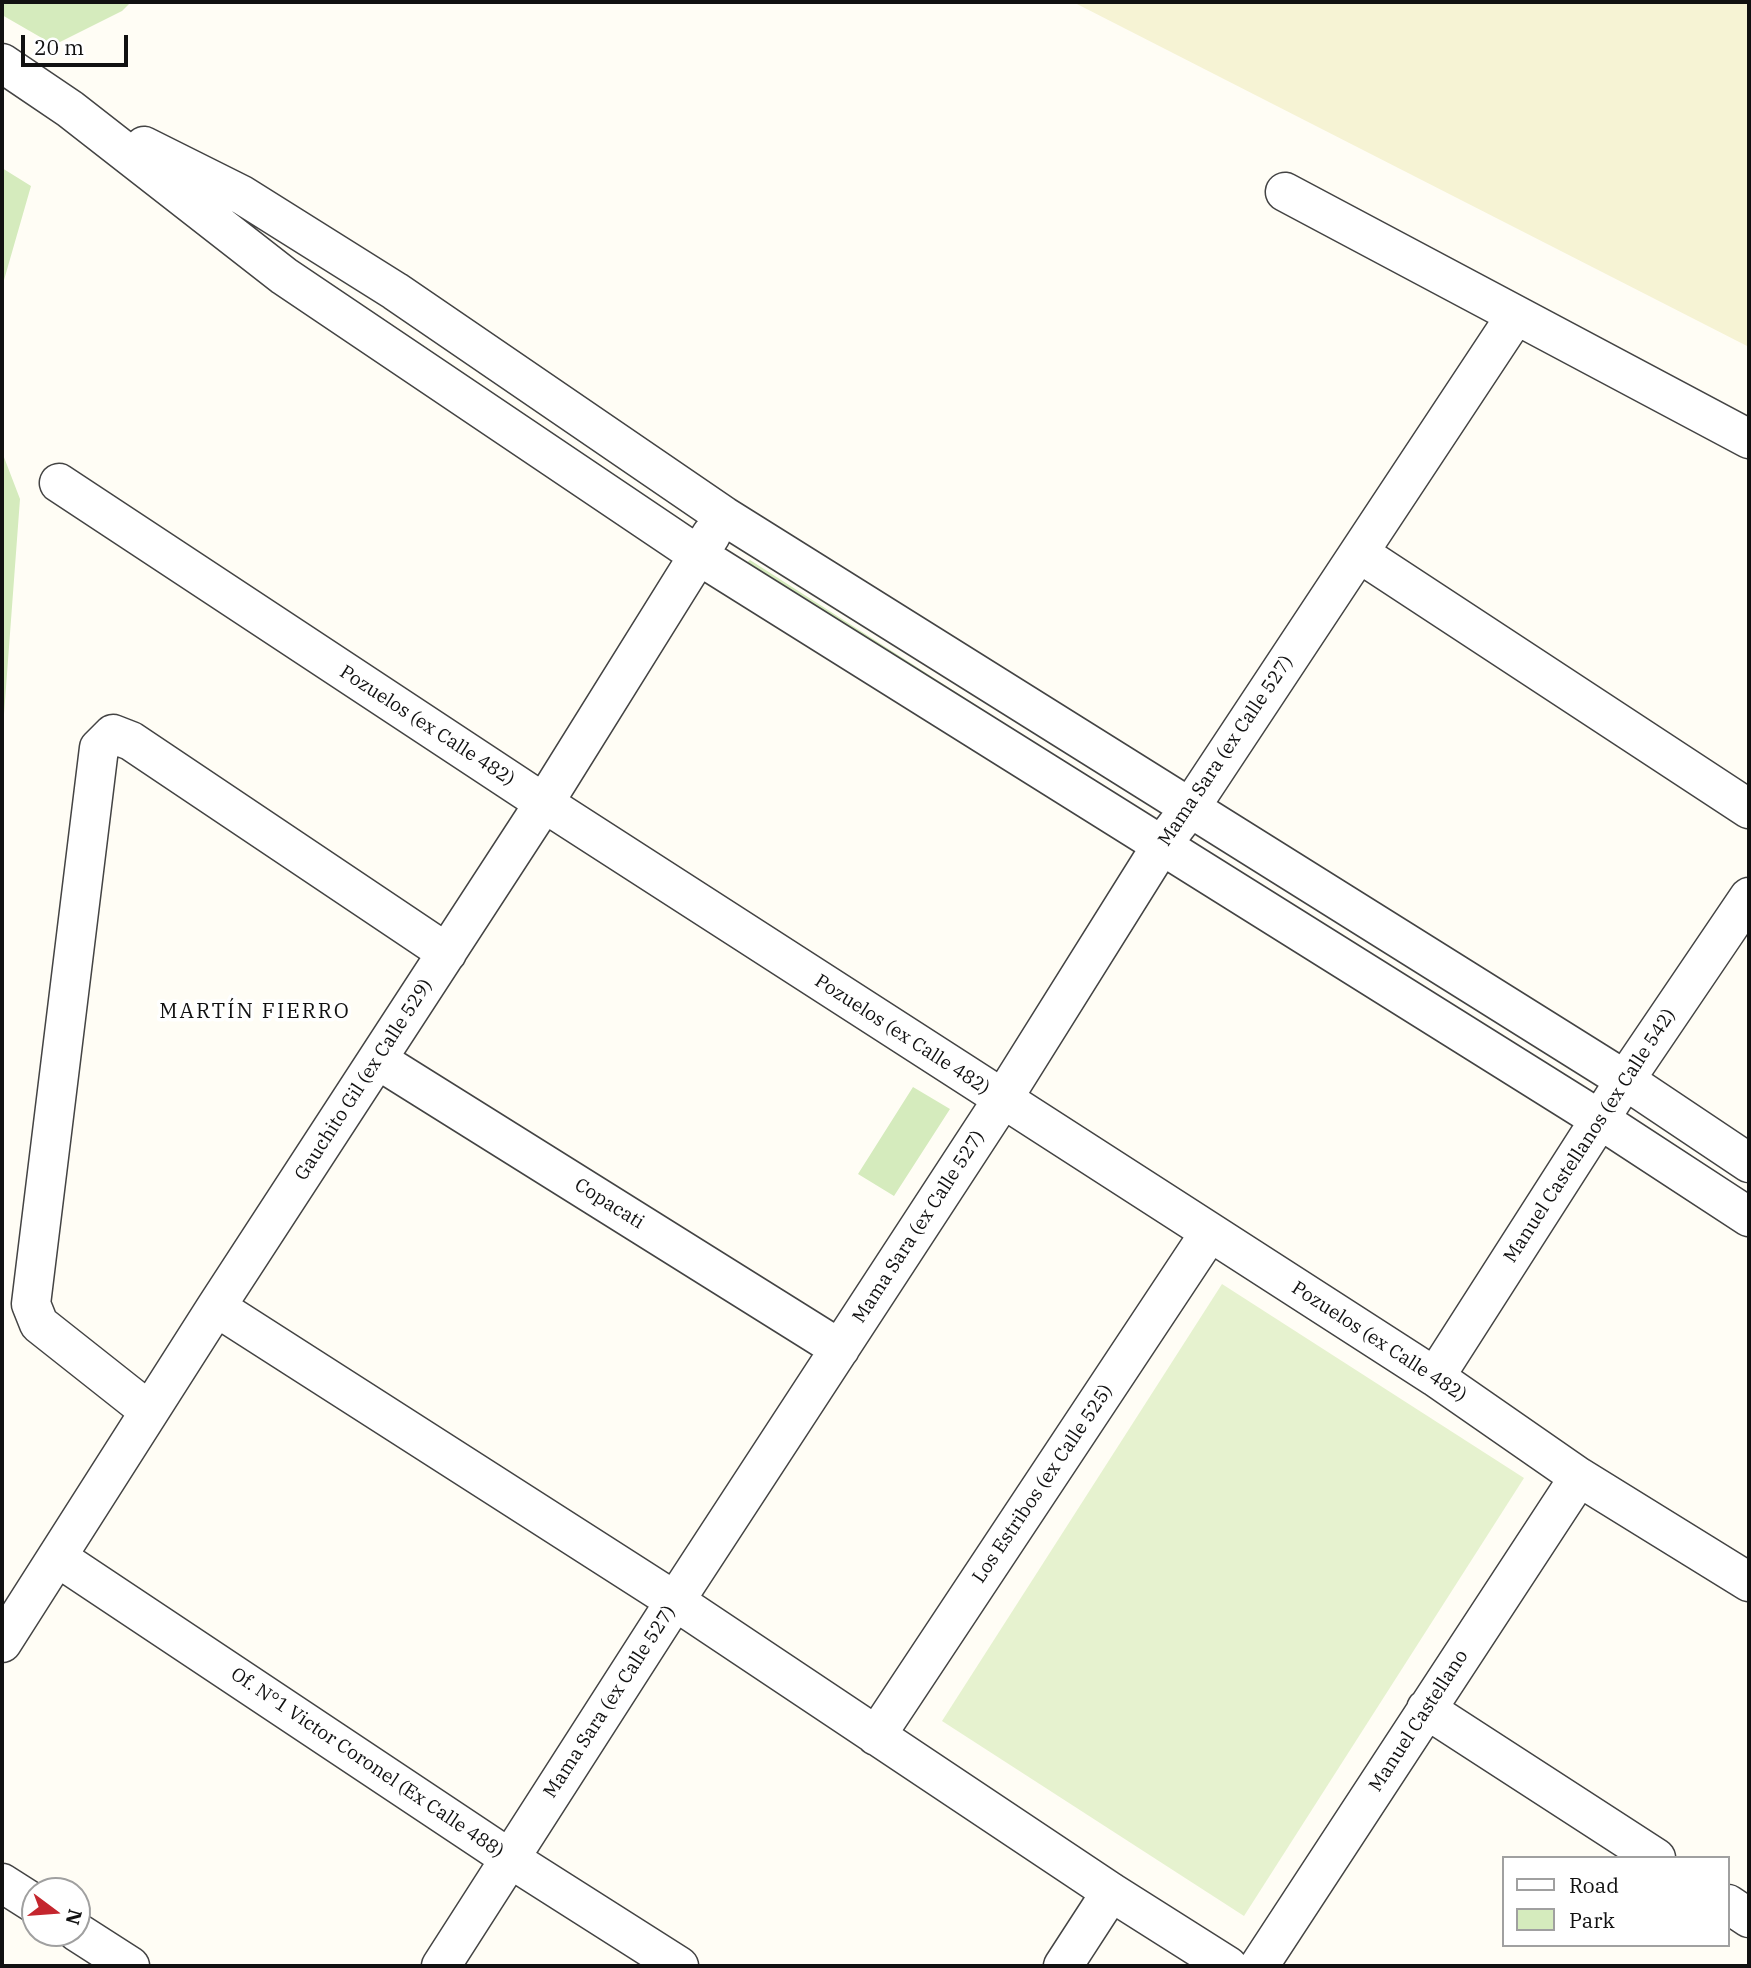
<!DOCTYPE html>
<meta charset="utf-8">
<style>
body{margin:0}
#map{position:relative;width:1751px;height:1968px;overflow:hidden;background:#fffdf5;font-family:"IBM Plex Serif",serif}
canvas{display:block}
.frame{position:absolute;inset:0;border:4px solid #111;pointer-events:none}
.legend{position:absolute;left:1502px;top:1856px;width:228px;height:91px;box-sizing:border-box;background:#fff;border:2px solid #a0a0a0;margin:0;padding:9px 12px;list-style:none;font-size:21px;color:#111}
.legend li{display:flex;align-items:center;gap:14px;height:35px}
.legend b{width:35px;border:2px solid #a0a0a0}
.north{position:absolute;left:21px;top:1877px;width:70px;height:70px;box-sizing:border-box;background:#fff;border:2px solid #a0a0a0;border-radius:50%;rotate:106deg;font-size:19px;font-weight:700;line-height:28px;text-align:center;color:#111}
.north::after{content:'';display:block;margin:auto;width:24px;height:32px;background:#c4262e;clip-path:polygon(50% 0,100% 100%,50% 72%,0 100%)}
.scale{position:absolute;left:21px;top:35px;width:107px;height:32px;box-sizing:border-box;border:4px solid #111;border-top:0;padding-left:9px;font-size:21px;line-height:24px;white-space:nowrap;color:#111;-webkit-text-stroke:5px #fff;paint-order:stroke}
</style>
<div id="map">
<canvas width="1751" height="1968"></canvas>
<div class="frame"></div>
<ul class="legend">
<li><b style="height:9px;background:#fff"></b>Road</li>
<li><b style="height:19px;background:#d5ebbd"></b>Park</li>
</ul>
<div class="north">N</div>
<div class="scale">20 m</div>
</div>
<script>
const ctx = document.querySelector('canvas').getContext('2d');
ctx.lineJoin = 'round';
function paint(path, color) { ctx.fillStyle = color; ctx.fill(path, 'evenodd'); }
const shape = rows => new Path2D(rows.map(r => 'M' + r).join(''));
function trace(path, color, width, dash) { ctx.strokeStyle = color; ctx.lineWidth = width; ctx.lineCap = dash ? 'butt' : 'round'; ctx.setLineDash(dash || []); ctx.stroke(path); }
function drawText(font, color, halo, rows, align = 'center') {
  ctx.font = font + ' "IBM Plex Serif",serif'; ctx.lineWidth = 7; ctx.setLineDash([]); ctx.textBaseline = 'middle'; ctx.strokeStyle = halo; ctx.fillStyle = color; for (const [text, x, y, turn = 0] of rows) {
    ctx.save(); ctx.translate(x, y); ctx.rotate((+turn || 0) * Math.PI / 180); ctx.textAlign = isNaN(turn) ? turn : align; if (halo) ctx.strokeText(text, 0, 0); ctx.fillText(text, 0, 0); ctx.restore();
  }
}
paint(shape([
 [1073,2,1749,2,1749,347]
]), '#f6f3d4');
paint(shape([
 [2,2,131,2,122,11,54,45,2,15],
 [2,168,31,186,2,287],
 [2,452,20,499,2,741],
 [750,560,1149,816,746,563],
 [913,1087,950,1109,894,1196,858,1174]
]), '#d5ebbd');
paint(shape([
 [1222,1284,1524,1478,1244,1916,942,1721]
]), '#e6f2cf');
const minor = shape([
 [2,63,70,109,284,276,698,555,1599,1119,1749,1217],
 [144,146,242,195,395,291,724,516,1625,1080,1749,1163],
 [1285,192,1749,439],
 [59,483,544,803,1435,1377,1579,1477,1749,1582],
 [1359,553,1749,809],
 [378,1060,840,1349],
 [216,1307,675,1601,1111,1892,1228,1966],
 [1435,1377,1625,1080,1749,897],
 [149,1411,39,1324,31,1304,99,748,113,734,131,741,447,953],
 [57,1557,509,1858,679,1966],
 [2,1643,216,1307,544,803,711,535],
 [1426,1709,1656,1858],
 [876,1736,1210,1232],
 [2,1883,35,1904],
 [1728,1904,1749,1918],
 [77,1932,130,1966],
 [441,1966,675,1601,1002,1100,1161,846,1190,808,1516,315],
 [1063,1966,1111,1892],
 [1259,1966,1579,1477]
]);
trace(minor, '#444', 41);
trace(minor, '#fff', 38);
drawText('19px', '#111', '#fff', [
 ["Pozuelos (ex Calle 482)",427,726,33],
 ["Mama Sara (ex Calle 527)",1226,751,-56],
 ["Pozuelos (ex Calle 482)",902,1035,33],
 ["Gauchito Gil (ex Calle 529)",364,1080,-57],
 ["Manuel Castellanos (ex Calle 542)",1590,1136,-57],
 ["Copacati",609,1204,32],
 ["Mama Sara (ex Calle 527)",919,1227,-57],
 ["Pozuelos (ex Calle 482)",1379,1342,33],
 ["Los Estribos (ex Calle 525)",1043,1484,-56],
 ["Mama Sara (ex Calle 527)",610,1702,-57],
 ["Manuel Castellano",1419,1721,-57],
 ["Of. N°1 Victor Coronel (Ex Calle 488)",367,1763,34]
]);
ctx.letterSpacing = '2px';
drawText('21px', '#111', '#fff', [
 ["MARTÍN FIERRO",255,1012]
]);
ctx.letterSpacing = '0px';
</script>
